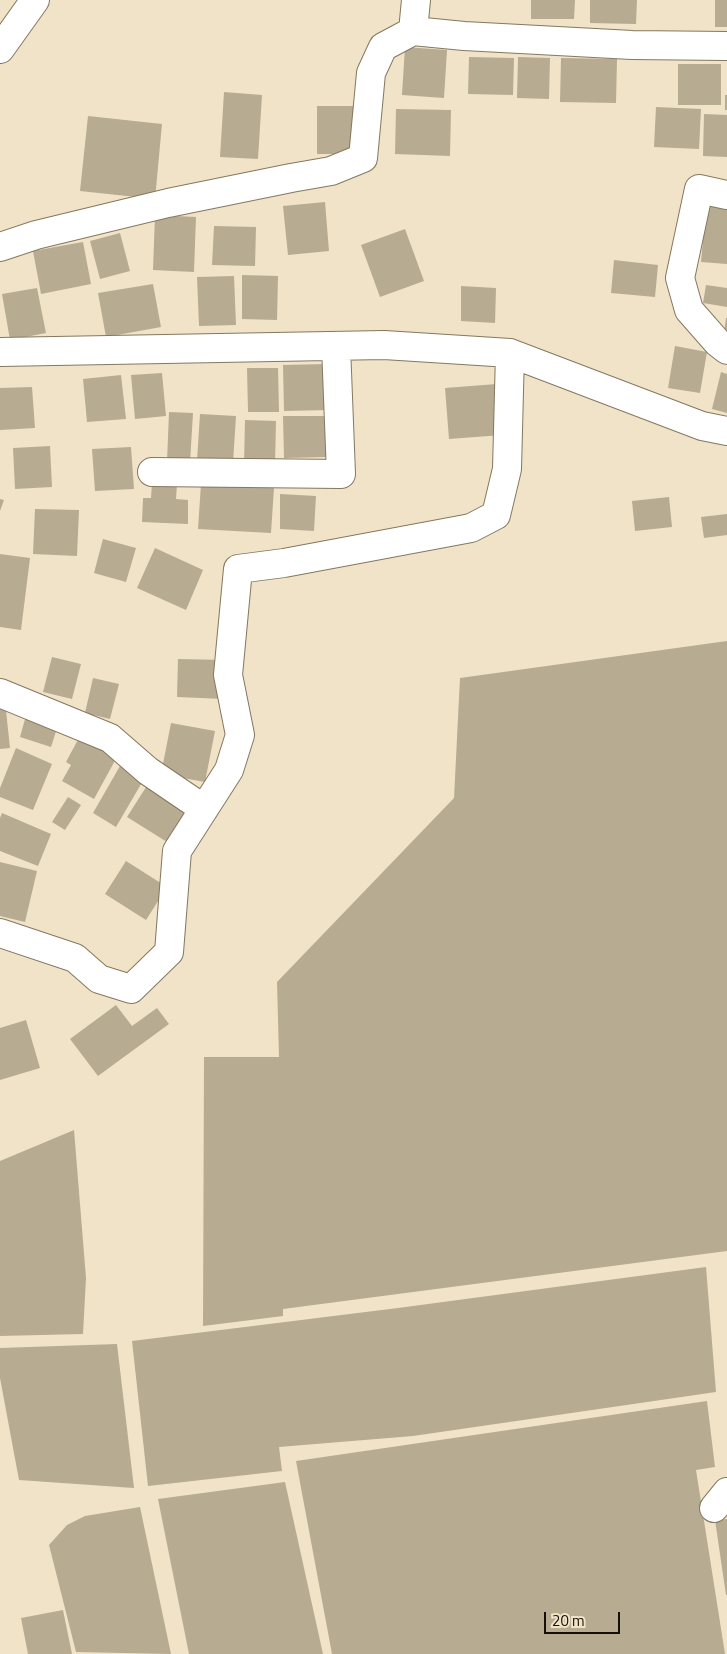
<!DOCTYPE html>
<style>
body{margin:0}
#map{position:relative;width:727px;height:1654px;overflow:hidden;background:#f0e3c8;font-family:"Titillium Web",sans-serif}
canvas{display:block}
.scale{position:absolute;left:544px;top:1612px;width:76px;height:22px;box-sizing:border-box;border:2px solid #141007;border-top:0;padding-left:6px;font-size:15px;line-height:18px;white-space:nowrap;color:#141007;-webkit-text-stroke:4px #f0e3c8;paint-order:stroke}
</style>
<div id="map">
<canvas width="727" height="1654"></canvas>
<div class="scale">20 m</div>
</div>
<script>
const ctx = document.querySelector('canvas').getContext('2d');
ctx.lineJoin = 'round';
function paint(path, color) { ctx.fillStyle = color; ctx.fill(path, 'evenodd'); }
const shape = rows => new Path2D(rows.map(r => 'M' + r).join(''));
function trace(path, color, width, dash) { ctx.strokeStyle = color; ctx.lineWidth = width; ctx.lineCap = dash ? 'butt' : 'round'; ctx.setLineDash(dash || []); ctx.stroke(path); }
paint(shape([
 [531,0,575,0,574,19,531,19],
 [590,0,637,0,636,24,590,23],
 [715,0,727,0,727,27,715,27],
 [405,47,447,50,444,98,402,95],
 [469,57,514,58,513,95,468,94],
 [518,57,550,58,549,99,517,98],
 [561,58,617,59,616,103,560,102],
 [678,64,721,64,721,105,678,105],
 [224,92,262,95,258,159,220,157],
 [725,95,727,95,727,110,725,110],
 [317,106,356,106,357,154,317,154],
 [656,107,701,109,699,149,654,147],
 [396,109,451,110,450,156,395,154],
 [704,114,727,115,727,157,703,156],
 [88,116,162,124,155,199,80,191],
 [325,202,329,251,288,255,283,206],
 [706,204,727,206,727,264,701,262],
 [155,215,196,217,194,272,153,270],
 [214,226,256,227,255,266,212,265],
 [405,229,424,281,380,297,361,245],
 [120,233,130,271,100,279,90,241],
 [83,242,91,284,41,294,33,251],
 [614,260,658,265,655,297,611,293],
 [242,275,278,276,277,320,242,319],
 [234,276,236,325,199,326,197,277],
 [153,284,161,327,106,337,98,293],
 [706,285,727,288,727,307,703,303],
 [461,286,496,288,495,323,461,321],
 [37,288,46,333,10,340,2,294],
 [726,318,727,318,727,334,724,333],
 [675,346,707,352,700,393,668,388],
 [327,364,328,410,284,411,283,365],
 [247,368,278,368,279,412,248,412],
 [721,372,727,374,727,413,712,409],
 [162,373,166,416,135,419,131,375],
 [121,375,126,419,87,422,83,379],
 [497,384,502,435,449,439,445,388],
 [32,387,35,428,0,430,0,388],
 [169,412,193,413,190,463,167,462],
 [200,414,236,416,233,463,197,461],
 [283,416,326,416,327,457,284,458],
 [245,420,276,421,275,466,244,465],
 [50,446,52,487,15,489,13,448],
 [131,447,134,489,95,491,92,449],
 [152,483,177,484,176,499,188,500,188,524,142,522,143,498,151,498],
 [201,484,274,488,271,533,198,529],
 [280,494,316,496,314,531,280,529],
 [669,497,672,527,635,531,632,501],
 [0,499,4,500,0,511],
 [35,509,79,510,77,556,33,554],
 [727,514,727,535,704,538,701,517],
 [103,539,136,548,126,582,94,573],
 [155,548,203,570,186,610,137,588],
 [0,554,30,558,21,630,0,627],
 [727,641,727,1251,283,1309,283,1316,203,1326,204,1057,279,1057,277,982,454,798,460,678],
 [52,657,81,664,72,699,43,692],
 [178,659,225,660,224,699,177,697],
 [93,678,119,684,110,719,85,713],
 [5,701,10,748,0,749,0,702],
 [27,712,59,722,51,747,20,737],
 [171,723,215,731,205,782,161,774],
 [81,734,118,755,94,799,62,781,71,765,66,762],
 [16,748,52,764,33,810,0,797,0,788],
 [120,766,144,779,116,827,93,813],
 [148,784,188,809,167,842,127,817],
 [68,797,81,805,65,830,52,822],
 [2,813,51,834,38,866,0,851,0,818],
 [126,861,167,887,146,920,105,894],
 [0,862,37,871,25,922,0,916],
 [116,1005,132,1026,157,1008,169,1024,98,1076,70,1039],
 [26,1020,40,1068,0,1080,0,1028],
 [74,1130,86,1278,83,1334,0,1336,0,1161],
 [706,1267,716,1392,413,1436,279,1447,282,1471,148,1486,132,1341,398,1308],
 [117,1344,134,1488,19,1480,0,1378,0,1348],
 [707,1401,715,1467,696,1470,725,1654,332,1654,296,1461],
 [285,1482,323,1654,189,1654,158,1499],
 [140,1507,171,1654,76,1652,49,1545,67,1525,85,1516],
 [727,1519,727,1595,726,1595,715,1520],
 [63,1610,72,1654,28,1654,21,1618]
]), '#b7ab92');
const minor = shape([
 [413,31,416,0],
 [727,195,699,189,680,278,689,310,718,343,727,350],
 [0,247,36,235,168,203,291,178,331,171,363,158,371,73,383,47,413,31,464,36,632,45,727,46],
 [0,352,384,345,510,353,702,426,727,431],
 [152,472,341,474,336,346],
 [0,693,110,738,148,771,204,809],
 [0,933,75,958,99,979,131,989,169,952,177,851,229,770,240,735,228,675,238,569,284,563,471,528,496,515,507,469,510,353],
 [714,1508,727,1492]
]);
const major = shape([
 [0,49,35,0]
]);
trace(minor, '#847860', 30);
trace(major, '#847860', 30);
trace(minor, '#fff', 28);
trace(major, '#fff', 28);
</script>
